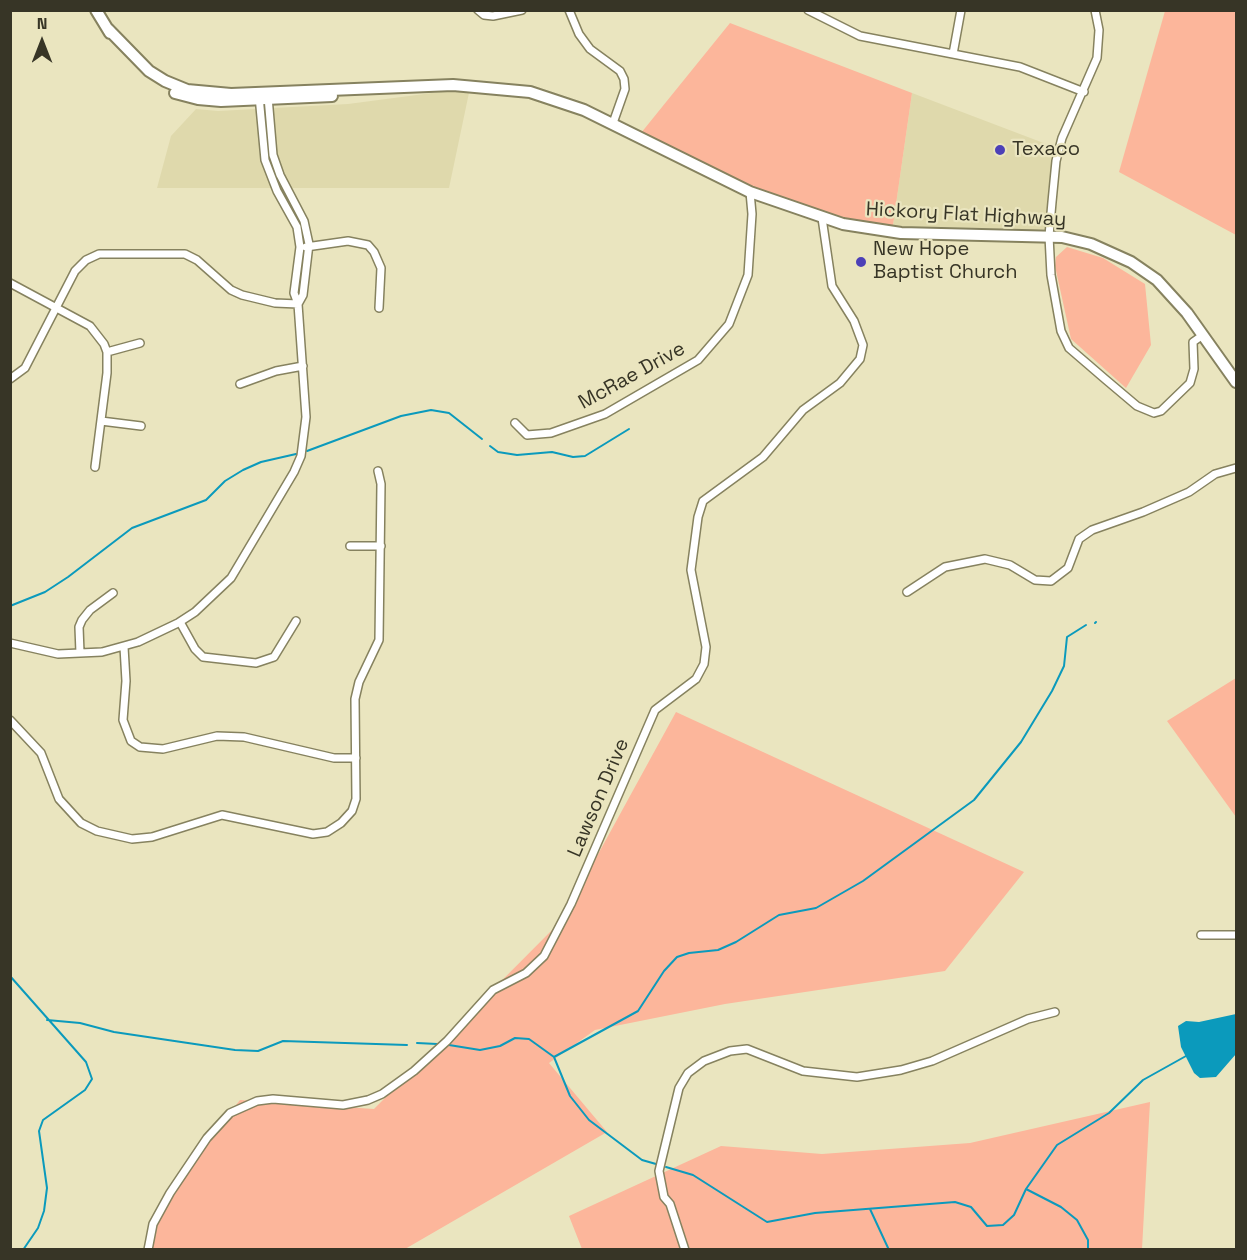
<!DOCTYPE html>
<style>
body{margin:0}
#map{position:relative;width:1247px;height:1260px;overflow:hidden;background:#eae5bf;font-family:"Space Grotesk",sans-serif}
canvas{display:block}
.frame{position:absolute;inset:0;border:12px solid #373526;pointer-events:none}
.north{position:absolute;left:12px;top:12px;width:60px;height:60px;-webkit-text-stroke:4px #eae5bf;paint-order:stroke;rotate:0deg;font-size:16px;font-weight:700;line-height:24px;text-align:center;color:#373526}
.north::after{content:'';display:block;margin:auto;width:21px;height:27px;background:#373526;clip-path:polygon(50% 0,100% 100%,50% 72%,0 100%)}
</style>
<div id="map">
<canvas width="1247" height="1260"></canvas>
<div class="frame"></div>
<div class="north">N</div>
</div>
<script>
const ctx = document.querySelector('canvas').getContext('2d');
ctx.lineJoin = 'round';
function paint(path, color) { ctx.fillStyle = color; ctx.fill(path, 'evenodd'); }
const shape = rows => new Path2D(rows.map(r => 'M' + r).join(''));
function trace(path, color, width, dash) { ctx.strokeStyle = color; ctx.lineWidth = width; ctx.lineCap = dash ? 'butt' : 'round'; ctx.setLineDash(dash || []); ctx.stroke(path); }
function drawText(font, color, halo, rows, align = 'center') {
  ctx.font = font + ' "Space Grotesk",sans-serif'; ctx.lineWidth = 4.5; ctx.setLineDash([]); ctx.textBaseline = 'middle'; ctx.strokeStyle = halo; ctx.fillStyle = color; for (const [text, x, y, turn = 0] of rows) {
    ctx.save(); ctx.translate(x, y); ctx.rotate((+turn || 0) * Math.PI / 180); ctx.textAlign = isNaN(turn) ? turn : align; if (halo) ctx.strokeText(text, 0, 0); ctx.fillText(text, 0, 0); ctx.restore();
  }
}
paint(shape([
 [470,88,449,188,157,188,171,136,196,109,218,111,348,104],
 [912,93,1062,150,1047,229,944,236,892,232]
]), '#dfd9ac');
paint(shape([
 [1165,11,1236,11,1236,235,1119,172],
 [730,23,912,93,892,232,848,231,814,220,750,192,641,133],
 [1067,247,1103,258,1145,284,1151,345,1126,388,1071,339,1055,266,1056,257],
 [1236,678,1236,817,1167,721],
 [676,712,1024,872,945,971,725,1004,595,1030,549,1063,607,1132,405,1249,150,1250,163,1197,240,1100,374,1109,562,920],
 [1150,1102,1142,1249,582,1249,569,1216,721,1146,822,1154,970,1143]
]), '#fcb69b');
paint(shape([
 [1236,1014,1236,1054,1216,1077,1200,1078,1194,1073,1181,1047,1178,1026,1186,1021,1199,1022]
]), '#0b9abc');
trace(shape([
 [490,446,498,452,517,455,552,452,573,457,585,456,629,429],
 [307,451,401,416,431,410,449,413,482,439],
 [10,606,45,592,68,577,132,528,206,500,225,481,243,470,261,462,296,454],
 [1095,623,1096,622],
 [10,976,86,1062,92,1079,85,1090,43,1120,39,1131,47,1188,44,1211,38,1228,23,1250],
 [47,1020,80,1023,114,1032,235,1050,258,1051,283,1041,407,1045],
 [417,1043,437,1044],
 [449,1045,480,1050,500,1046,515,1038,529,1039,554,1057,570,1096,589,1120,642,1160,656,1164],
 [554,1057,638,1011,664,971,677,957,689,953,718,950,736,942,779,915,816,908,863,881,974,800,1021,742,1052,691,1064,666,1067,637,1086,625],
 [666,1167,693,1175,767,1222,815,1213,955,1202,971,1207,987,1226,1003,1225,1014,1215,1026,1189,1057,1145,1109,1113,1143,1080,1186,1056],
 [1026,1189,1061,1207,1077,1220,1088,1240,1088,1250],
 [870,1209,889,1250]
]), '#0b9abc', 2);
const minor = shape([
 [478,10,484,15,493,16,522,10],
 [569,10,579,34,590,49,620,71,624,79,625,89,613,123],
 [808,10,860,36,1020,67,1084,92],
 [1095,10,1099,30,1097,58,1062,138,1056,161,1052,202,1049,236,1051,275,1061,331,1069,348,1105,379,1137,406,1154,413,1161,411,1190,383,1194,369,1193,342,1203,335],
 [953,54,961,10],
 [268,97,273,155,280,175,304,221,309,244,303,295,298,304],
 [306,247,348,241,368,245,374,252,381,268,379,308],
 [10,283,90,326,104,344,107,352,107,373,95,467],
 [107,352,140,343],
 [10,379,25,368,75,271,86,260,99,254,185,254,197,260,231,290,242,295,275,303,298,304],
 [240,384,276,371,303,366],
 [101,421,141,426],
 [515,423,527,435,551,433,605,414,698,360,729,324,748,275,752,214,750,192],
 [350,546,381,546],
 [907,592,945,567,985,559,1010,565,1035,580,1051,581,1068,568,1079,539,1092,530,1143,512,1189,492,1215,474,1236,468],
 [180,622,195,649,203,657,256,663,274,657,296,621],
 [10,643,58,654,102,652,138,642,178,623,195,612,231,578,294,472,301,456,306,417,298,304,294,293,300,247,297,227,277,191,265,160,259,96],
 [124,647,126,681,123,720,131,741,140,747,163,749,217,736,244,737,334,758,356,758],
 [80,653,79,627,82,620,90,610,113,593],
 [10,720,41,753,59,799,81,823,97,831,132,839,152,837,222,815,313,834,327,832,341,823,352,811,356,799,355,699,359,682,379,640,381,484,378,471],
 [1201,935,1236,935],
 [148,1250,153,1224,170,1193,207,1138,230,1113,257,1101,273,1099,343,1105,368,1100,382,1094,414,1071,447,1041,493,990,526,973,544,956,571,904,655,710,696,679,704,664,706,647,691,570,698,517,703,501,763,457,803,410,840,383,860,359,863,345,854,321,832,286,822,218],
 [685,1250,670,1204,664,1197,659,1171,679,1088,688,1073,704,1061,730,1051,747,1049,803,1071,857,1077,901,1070,932,1061,1028,1019,1055,1012]
]);
const primary = shape([
 [96,10,110,33],
 [108,29,149,71,165,81,187,90,231,94,453,85,530,92,584,110,750,192,843,224,901,233,1062,237,1091,244,1131,262,1157,280,1187,313,1236,382],
 [175,93,198,99,221,101,332,96]
]);
trace(minor, '#86825f', 10);
trace(primary, '#86825f', 14);
trace(minor, '#fff', 7);
trace(primary, '#fff', 10);
for (const [x, y, r, color] of [
 [1000,150,6,"#4c40b7"],
 [861,262,6,"#4c40b7"]
]) { const dot = new Path2D(); dot.arc(x, y, r, 0, 2 * Math.PI); ctx.fillStyle = color; ctx.fill(dot); trace(dot, '#eae5bf', 2); }
drawText('20px', '#373526', '#eae5bf', [
 ["Texaco",1012,150],
 ["New Hope",873,250],
 ["Baptist Church",873,273]
], 'left');
drawText('20px', '#373526', '#eae5bf', [
 ["Hickory Flat Highway",966,215,3],
 ["McRae Drive",632,376,-29],
 ["Lawson Drive",599,798,-67]
]);
</script>
